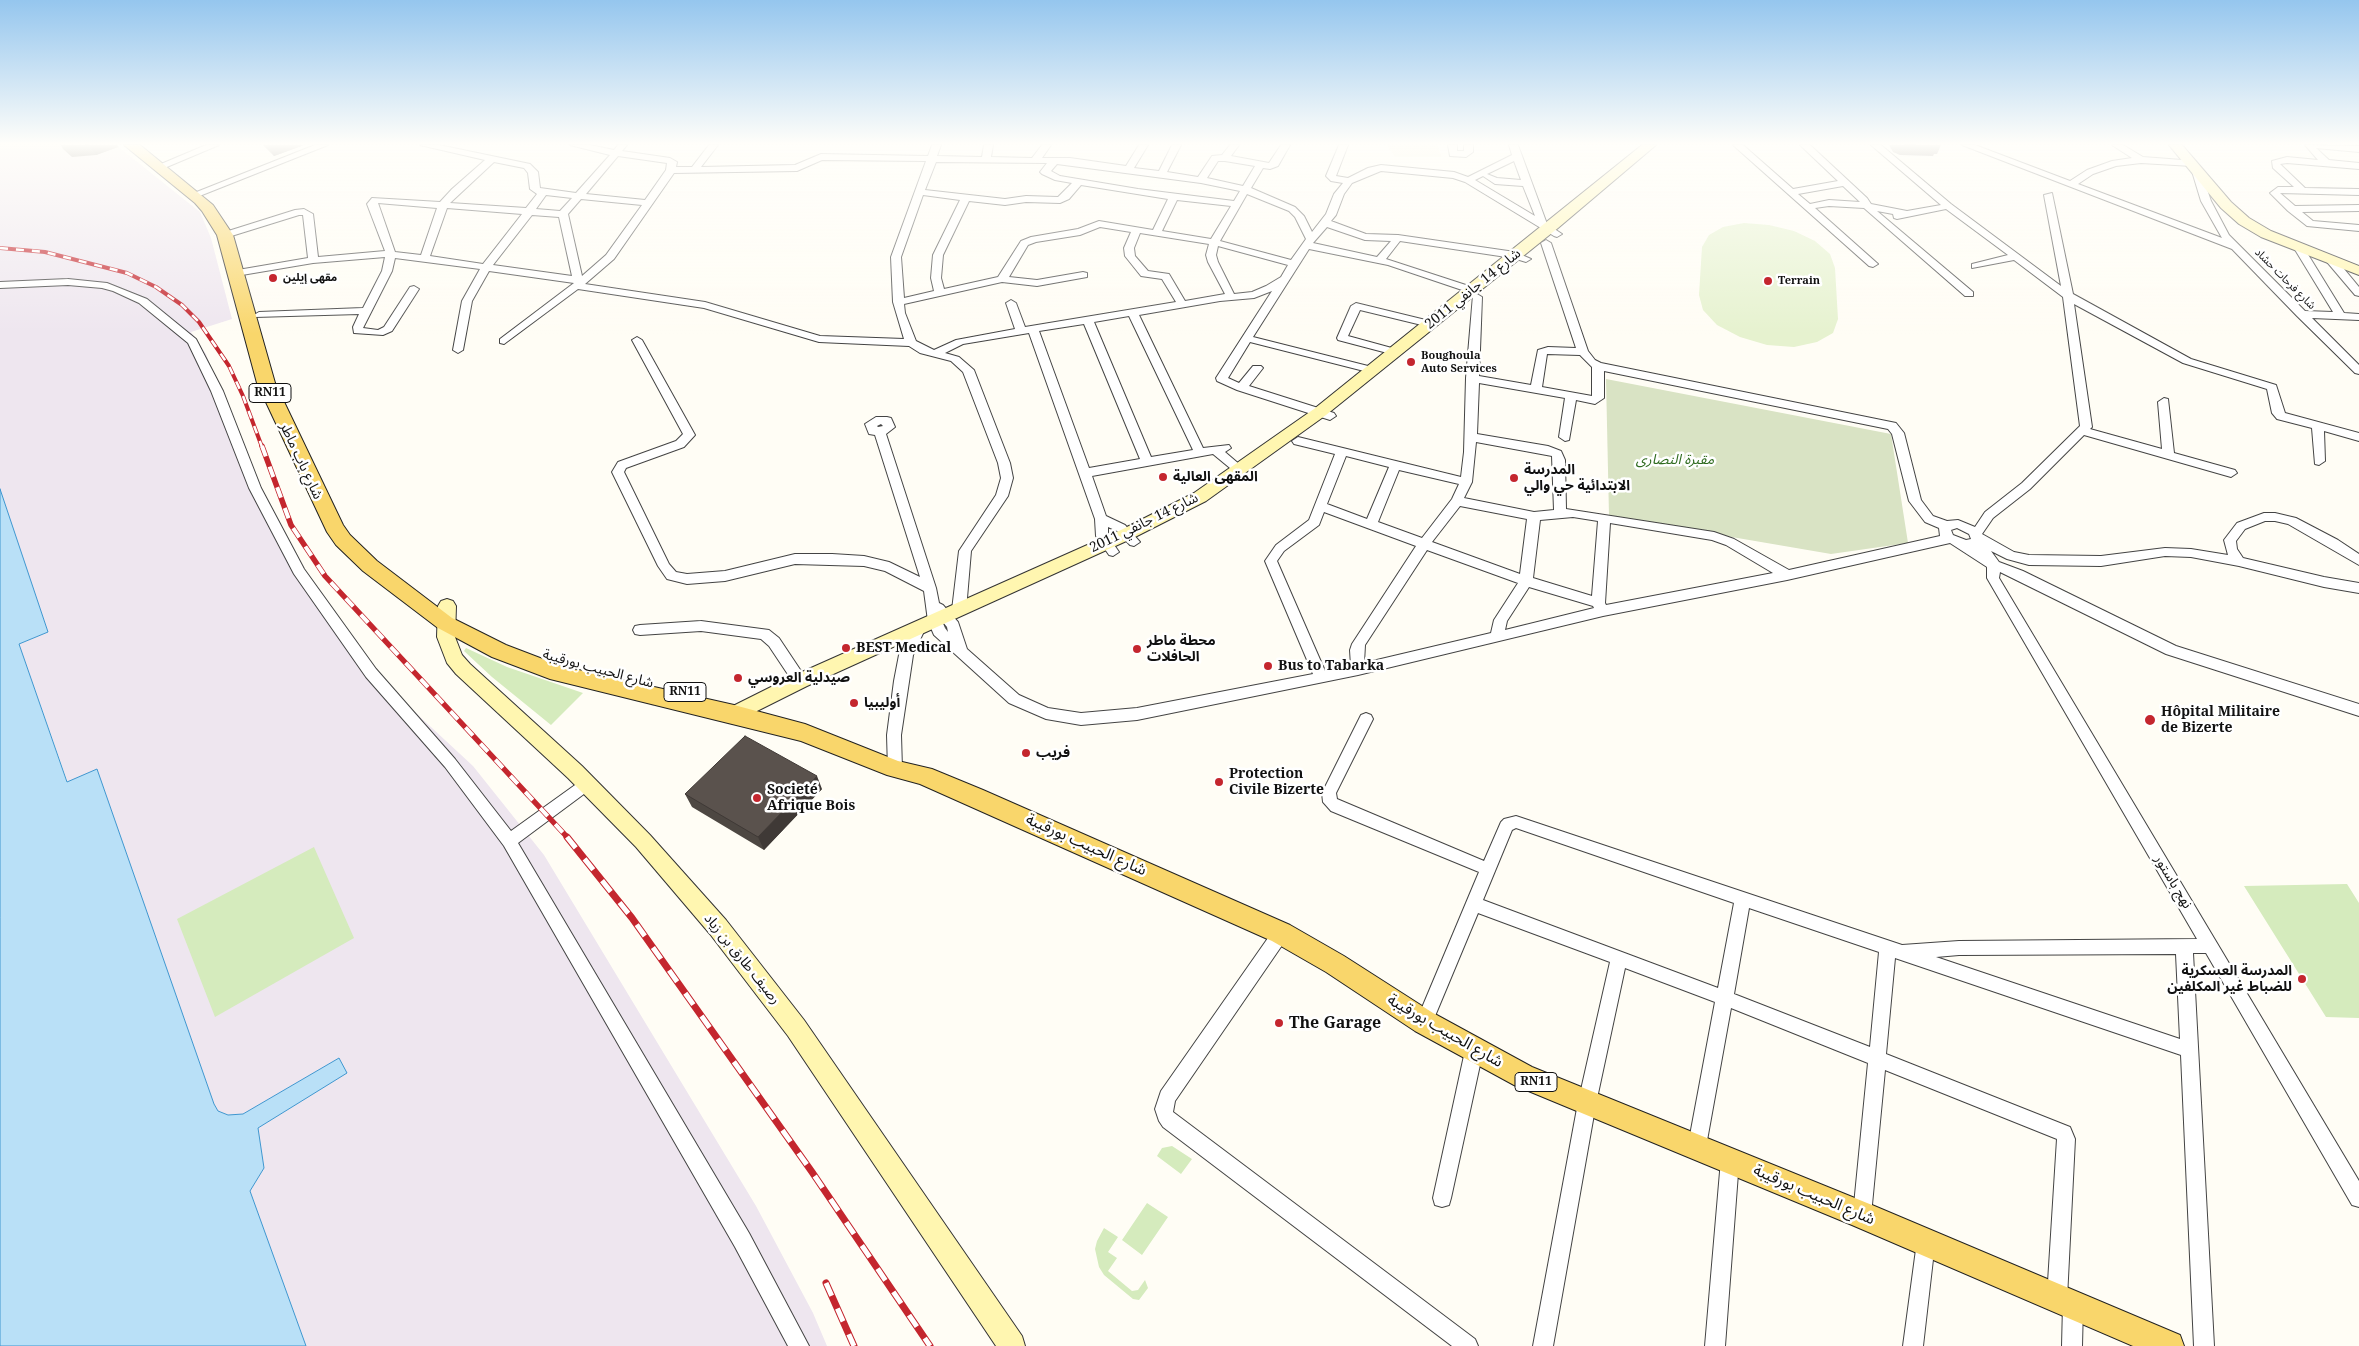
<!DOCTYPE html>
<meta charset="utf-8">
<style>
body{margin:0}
canvas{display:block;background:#fffdf5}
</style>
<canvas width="2359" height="1346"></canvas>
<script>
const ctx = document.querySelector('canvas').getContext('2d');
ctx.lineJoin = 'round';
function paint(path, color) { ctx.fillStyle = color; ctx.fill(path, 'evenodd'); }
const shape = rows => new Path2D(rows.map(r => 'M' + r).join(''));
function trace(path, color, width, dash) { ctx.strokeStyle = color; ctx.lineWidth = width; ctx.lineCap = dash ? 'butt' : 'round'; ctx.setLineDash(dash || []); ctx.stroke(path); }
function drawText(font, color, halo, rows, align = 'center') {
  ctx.font = font + ' "Noto Serif","Noto Sans Arabic",serif'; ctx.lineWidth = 5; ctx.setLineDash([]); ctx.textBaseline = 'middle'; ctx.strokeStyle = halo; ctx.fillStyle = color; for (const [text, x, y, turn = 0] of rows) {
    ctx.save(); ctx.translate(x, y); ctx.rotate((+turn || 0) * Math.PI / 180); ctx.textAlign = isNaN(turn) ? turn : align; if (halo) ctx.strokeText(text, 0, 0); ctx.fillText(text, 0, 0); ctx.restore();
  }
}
paint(shape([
 [0,145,116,145,200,212,211,238,232,319,191,332,206,354,249,466,298,566,376,676,473,766,544,855,756,1206,813,1313,827,1346,306,1346,250,1191,264,1168,258,1128,346,1073,339,1058,243,1114,228,1115,218,1111,214,1104,97,769,68,783,19,644,48,632,0,489]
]), '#eee6ef');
paint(shape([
 [1387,145,1437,145,1442,157,1395,157]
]), '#f6f3d4');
paint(shape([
 [466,648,507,667,583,693,551,725,492,677,464,651],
 [314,847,354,938,215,1017,177,919],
 [2347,884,2359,903,2359,1018,2326,1017,2244,886],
 [1172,1146,1192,1159,1181,1174,1157,1156,1162,1148],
 [1147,1203,1168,1217,1142,1255,1122,1240],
 [1104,1228,1118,1237,1108,1252,1117,1258,1108,1271,1132,1291,1138,1290,1145,1280,1148,1288,1139,1300,1133,1299,1104,1275,1099,1267,1095,1249,1097,1241]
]), '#d5ebbd');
paint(shape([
 [1606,379,1891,434,1908,543,1831,554,1609,516]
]), '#d9e3c4');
paint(shape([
 [1744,223,1769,225,1794,231,1815,241,1830,254,1835,268,1838,319,1833,333,1817,342,1794,347,1767,345,1740,337,1717,325,1703,310,1699,295,1702,247,1709,235,1723,227]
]), '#e6f2cf');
const water = shape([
 [0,489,48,632,19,644,67,782,97,769,214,1104,218,1111,228,1115,243,1114,339,1058,347,1073,258,1128,264,1168,250,1191,306,1346,0,1346,0,489]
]);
paint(water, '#b9e0f7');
trace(water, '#3f96cf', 1);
const street = shape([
 [206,145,219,145,162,169,154,167,206,145],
 [315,145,328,145,197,197,189,195,315,145],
 [420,145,439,145,530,164,538,172,540,188,576,193,610,155,570,145,590,145,614,150,618,145,627,145,622,151,670,158,677,162,676,167,692,167,709,145,718,145,701,167,795,165,821,154,928,156,932,145,941,145,937,156,982,157,984,145,993,145,991,157,1032,158,1042,145,1051,145,1042,158,1070,158,1126,166,1139,145,1148,145,1134,168,1159,171,1172,145,1181,145,1167,172,1198,177,1212,156,1222,155,1230,145,1239,145,1231,156,1269,163,1281,145,1290,145,1278,166,1270,169,1263,168,1251,188,1295,207,1304,216,1312,232,1326,214,1334,194,1343,183,1331,181,1326,176,1339,145,1348,145,1336,176,1348,178,1368,168,1381,165,1454,172,1468,177,1512,155,1509,145,1518,145,1547,224,1562,234,1557,237,1554,236,1465,182,1453,178,1381,171,1352,183,1344,194,1336,215,1331,221,1366,234,1398,235,1515,252,1531,259,1526,262,1513,258,1400,241,1386,259,1475,288,1476,290,1471,293,1388,265,1309,249,1253,337,1376,368,1378,370,1372,373,1250,342,1228,378,1239,383,1253,366,1261,366,1263,368,1249,386,1334,413,1336,416,1330,420,1237,390,1217,381,1216,378,1272,291,1254,298,1220,301,1139,315,1203,448,1229,445,1231,448,1225,452,1246,470,1244,473,1236,473,1213,454,1092,476,1106,516,1125,525,1140,542,1134,546,1130,545,1117,531,1108,527,1108,536,1119,552,1113,556,1109,555,1096,536,1095,519,1029,333,963,344,945,353,959,357,974,370,1010,463,1013,478,1008,496,971,551,966,610,959,615,952,610,959,551,996,495,1001,478,998,463,963,372,951,361,920,353,909,346,819,342,704,308,578,289,504,344,500,343,500,339,574,283,489,271,472,301,463,350,458,353,453,350,462,301,480,269,395,258,392,271,363,328,378,330,384,327,410,287,414,286,419,289,392,331,383,335,354,333,353,327,359,314,255,317,254,315,259,312,363,308,382,271,385,257,313,263,236,276,232,275,232,271,308,258,303,215,299,215,225,238,222,237,222,233,295,210,304,209,313,214,318,257,385,251,367,204,372,198,440,202,452,189,485,160,420,145],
 [618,156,667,163,666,170,645,200,586,194,618,156],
 [822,160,926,161,891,257,893,302,904,339,820,336,705,302,585,284,614,259,674,173,797,171,822,160],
 [1218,161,1225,161,1255,166,1243,186,1207,178,1218,161],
 [1514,161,1521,180,1497,178,1487,174,1514,161],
 [494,162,524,168,528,173,530,189,537,194,526,208,450,203,494,162],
 [936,162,1047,163,1040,172,1042,174,1055,180,1072,183,1058,197,1026,196,1005,199,925,190,936,162],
 [1057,164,1201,183,1240,191,1234,201,1138,189,1060,176,1051,171,1057,164],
 [1483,176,1495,184,1523,186,1535,216,1475,180,1483,176],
 [1081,185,1168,199,1153,230,1099,221,1078,229,1031,237,1021,241,998,277,944,289,941,278,943,255,969,201,1005,205,1026,202,1060,203,1069,199,1081,185],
 [1247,194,1289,211,1295,217,1306,239,1291,260,1220,241,1247,194],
 [546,195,572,198,560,211,536,209,546,195],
 [923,195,960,200,933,255,931,278,934,291,904,298,901,257,923,195],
 [581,199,642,205,606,255,582,276,568,214,581,199],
 [1177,200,1231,206,1211,239,1162,231,1177,200],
 [378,203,437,208,421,255,395,252,378,203],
 [447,208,522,214,483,264,430,256,447,208],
 [532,215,559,217,572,276,493,265,532,215],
 [1100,227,1131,232,1124,248,1125,256,1141,276,1162,279,1176,302,1025,327,1016,303,1011,300,1006,303,1015,329,956,340,934,350,916,341,905,313,904,304,1002,282,1037,286,1087,277,1087,273,1083,272,1037,280,1009,277,1028,245,1036,242,1080,235,1100,227],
 [1327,227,1365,240,1391,241,1377,257,1313,243,1327,227],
 [1140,233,1209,244,1206,255,1208,262,1225,294,1185,301,1169,274,1148,271,1135,256,1134,248,1140,233],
 [1218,246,1288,265,1281,277,1266,286,1252,292,1234,294,1218,262,1216,255,1218,246],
 [1129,316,1193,450,1151,457,1094,322,1129,316],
 [1084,324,1140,459,1089,468,1039,331,1084,324],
 [1448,145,1457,145,1457,151,1464,151,1464,145,1473,145,1473,152,1466,157,1450,156,1448,145],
 [1733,145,1743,145,1793,189,1838,181,1800,145,1810,145,1867,198,1871,204,1907,211,1941,205,1871,145,1881,145,1951,204,2061,286,2044,195,2052,193,2073,294,2191,359,2276,385,2285,413,2359,433,2359,441,2324,431,2325,461,2319,465,2315,464,2312,428,2277,419,2272,413,2267,389,2183,363,2074,304,2092,427,2090,429,2162,449,2158,402,2164,398,2168,399,2174,453,2235,470,2237,473,2231,477,2084,435,2030,489,1993,518,1982,534,2014,552,2029,555,2101,556,2165,548,2191,549,2228,555,2224,540,2237,523,2264,513,2275,513,2296,518,2338,540,2359,554,2359,565,2288,524,2275,521,2265,521,2245,529,2236,541,2237,549,2243,558,2324,577,2359,583,2359,593,2324,587,2239,566,2191,557,2165,556,2101,566,2029,565,2007,559,1991,551,1999,562,2023,571,2176,646,2359,704,2359,716,2166,654,2000,572,1999,578,2359,1181,2359,1207,2352,1205,2206,953,2193,953,2214,1346,2194,1346,2181,1055,1895,958,1886,1054,2070,1127,2075,1139,2067,1298,2073,1295,2080,1298,2083,1305,2082,1346,2062,1346,2063,1305,2057,1308,2050,1305,2047,1298,2057,1139,1885,1070,1871,1215,1869,1222,1862,1224,1855,1222,1853,1215,1868,1063,1731,1008,1706,1146,1703,1152,1697,1155,1691,1152,1688,1146,1715,1002,1625,968,1596,1103,1553,1346,1533,1346,1578,1103,1610,962,1478,913,1430,1028,1424,1030,1418,1028,1416,1022,1479,872,1331,811,1323,802,1322,793,1361,715,1366,713,1371,715,1373,719,1336,793,1337,799,1484,861,1501,822,1504,819,1516,816,1902,945,1959,941,2197,939,1987,578,1987,567,1950,543,1787,580,1603,616,1358,675,1137,720,1081,725,1046,719,1009,703,934,635,928,621,924,591,885,571,864,566,795,564,725,581,687,584,667,579,658,566,612,472,618,462,676,441,683,434,632,340,637,337,642,340,695,435,684,447,626,468,624,472,669,564,676,572,687,574,725,571,795,554,832,554,864,556,889,562,920,577,875,435,869,434,865,424,876,417,887,417,891,418,895,427,886,434,936,588,939,603,943,605,958,622,967,649,1019,695,1048,708,1081,713,1137,708,1313,674,1265,561,1276,545,1309,520,1335,454,1294,444,1292,441,1298,437,1461,477,1464,452,1466,378,1473,295,1477,294,1482,297,1479,376,1531,385,1538,350,1548,347,1576,348,1541,243,1546,240,1551,243,1588,351,1595,360,1601,363,1896,423,1904,433,1921,500,1933,516,1947,521,1958,520,1975,527,1985,512,2022,483,2080,426,2063,297,2014,260,1972,268,1972,264,2008,255,1946,209,1897,219,1894,218,1893,214,1877,211,1973,292,1973,296,1965,296,1864,208,1829,206,1815,208,1878,264,1873,267,1869,266,1733,145],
 [1843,186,1860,202,1829,200,1810,204,1798,194,1843,186],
 [1547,354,1580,355,1592,367,1592,396,1542,387,1547,354],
 [1604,371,1888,429,1892,434,1909,501,1925,522,1939,528,1940,536,1789,570,1734,539,1714,532,1566,509,1565,460,1561,451,1548,446,1477,434,1479,383,1565,398,1559,437,1565,441,1569,440,1576,400,1595,404,1604,398,1604,371],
 [881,424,883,426,878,427,877,426,881,424],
 [1476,442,1552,456,1554,510,1534,512,1464,498,1472,482,1476,442],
 [1346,456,1389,467,1367,519,1327,504,1346,456],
 [1399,470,1459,484,1452,499,1422,538,1378,522,1399,470],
 [1460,506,1527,519,1520,574,1432,542,1460,506],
 [1324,512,1416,546,1352,644,1350,650,1351,666,1325,671,1277,561,1284,551,1319,525,1324,512],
 [1573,517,1598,521,1592,596,1533,578,1540,520,1573,517],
 [1610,523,1712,540,1726,545,1773,573,1606,605,1605,603,1610,523],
 [1957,528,1969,534,1971,539,1966,540,1953,535,1951,530,1957,528],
 [1427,550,1518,583,1494,620,1491,633,1364,663,1365,645,1427,550],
 [1529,587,1593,606,1594,608,1505,630,1507,621,1529,587],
 [942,621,947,627,948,632,945,628,942,621],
 [1516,828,1734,903,1718,988,1483,900,1512,830,1516,828],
 [1749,908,1879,952,1870,1047,1734,994,1749,908],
 [2176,954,2180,1039,1936,957,1959,955,2176,954],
 [1962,145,1975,145,2070,181,2087,170,2112,161,2132,158,2112,145,2123,145,2143,157,2195,161,2195,165,2192,166,2141,163,2116,166,2093,174,2078,184,2222,238,2201,201,2191,168,2199,166,2211,201,2229,235,2305,311,2333,312,2294,248,2299,245,2304,248,2344,313,2359,314,2359,320,2312,318,2359,365,2359,374,2355,373,2297,316,2232,249,1962,145],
 [2305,145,2359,146,2359,152,2316,148,2329,160,2359,163,2359,169,2287,163,2280,164,2305,188,2359,189,2359,195,2280,193,2295,206,2359,205,2359,211,2302,212,2313,221,2359,225,2359,231,2307,226,2288,211,2270,193,2278,187,2294,187,2273,168,2272,161,2287,157,2318,160,2305,145],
 [2331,257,2335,258,2359,287,2359,296,2355,295,2327,262,2327,258,2331,257],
 [68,279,107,283,147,299,196,339,223,391,261,488,304,569,376,669,455,759,511,831,582,780,587,778,592,780,594,784,592,788,518,843,749,1233,809,1346,788,1346,735,1247,504,846,445,767,366,677,294,574,249,488,211,391,188,343,139,303,113,291,102,288,68,285,0,288,0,282,68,279],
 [1356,303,1434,322,1435,324,1430,327,1360,310,1348,336,1399,350,1399,354,1395,355,1338,340,1337,338,1351,306,1356,303],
 [701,621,769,630,779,638,805,677,807,681,805,685,795,685,769,646,761,639,701,631,640,635,635,634,633,630,635,626,640,625,701,621],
 [918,624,925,629,913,655,901,735,902,769,900,773,895,775,890,773,888,769,887,735,894,681,899,655,913,625,918,624],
 [1281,926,1287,928,1289,933,1287,938,1175,1101,1173,1112,1475,1339,1478,1346,1452,1346,1163,1127,1159,1121,1155,1109,1161,1091,1275,928,1281,926],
 [1474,1043,1480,1045,1483,1051,1451,1198,1449,1205,1442,1207,1435,1205,1433,1198,1465,1051,1468,1045,1474,1043],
 [1730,1151,1736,1154,1739,1160,1725,1346,1705,1346,1721,1160,1724,1154,1730,1151],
 [1926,1233,1933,1235,1935,1242,1923,1346,1903,1346,1917,1242,1919,1235,1926,1233]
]);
const secondary = shape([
 [1642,145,1656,145,1558,228,1326,415,1206,501,1133,538,807,686,741,719,734,722,727,719,724,714,727,709,793,676,1121,530,1194,493,1314,409,1642,145],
 [2169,145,2182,145,2231,202,2249,218,2271,231,2359,266,2359,275,2261,237,2239,224,2221,208,2169,145],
 [447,599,453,601,456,606,455,637,462,655,470,664,582,766,650,835,726,920,804,1020,1022,1336,1025,1346,996,1346,788,1036,710,934,636,847,568,778,456,674,447,663,437,637,438,606,441,601,447,599]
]);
const primary = shape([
 [124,145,140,145,213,205,233,235,275,383,343,525,350,535,377,561,452,618,506,645,561,666,734,705,805,724,898,761,932,769,983,790,1290,925,1344,956,1433,1013,1532,1067,1872,1205,2180,1335,2184,1346,2133,1346,1852,1225,1514,1085,1415,1031,1326,972,1272,941,920,784,887,775,801,741,550,679,492,657,438,628,363,571,336,545,327,532,257,383,217,235,202,211,195,203,124,145]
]);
trace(street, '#444', 2);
trace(secondary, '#333', 2);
trace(primary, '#222', 2);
paint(street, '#fff');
paint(secondary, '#fff6b0');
paint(primary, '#f9d66b');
const railFar2 = shape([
 [0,248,45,252,127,273,156,287,182,305,199,322,229,366,243,396,262,447]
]);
const railFar1 = shape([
 [262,446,291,525,325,576,568,838]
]);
const rail = shape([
 [567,837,632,918,812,1172,930,1346],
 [826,1283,854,1346]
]);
trace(railFar2, '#c4262e', 4);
trace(railFar1, '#c4262e', 5.5);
trace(rail, '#c4262e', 7);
trace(railFar2, '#fff', 2.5, [8]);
trace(railFar1, '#fff', 4, [11]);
trace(rail, '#fff', 5, [14]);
paint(shape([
 [61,145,117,145,118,147,96,155,72,157,63,149],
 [263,145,304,145,274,156],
 [1889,145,1941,145,1937,154,1934,154,1933,156,1900,155,1893,152],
 [822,789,764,850,692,807,685,794]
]), '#4d4742');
paint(shape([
 [90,145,117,145,118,147,96,155],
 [268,145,304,145,274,156],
 [817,776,822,789,764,850,758,837]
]), '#3f3936');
const building = shape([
 [63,145,89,145,65,147,63,145],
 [1904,145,1937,145,1938,146,1904,145],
 [745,736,817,776,758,837,685,794,745,736]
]);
paint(building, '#5a524d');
trace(building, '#3f3936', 1);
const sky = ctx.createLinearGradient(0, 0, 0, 334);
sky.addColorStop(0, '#95c6ee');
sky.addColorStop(0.43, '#fffefa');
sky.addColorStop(1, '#fffefa00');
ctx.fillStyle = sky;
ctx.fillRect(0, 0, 2359, 334);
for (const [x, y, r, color] of [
 [273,278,5,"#c4262e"],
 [1768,281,5,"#c4262e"],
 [1411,362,5,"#c4262e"],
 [1163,477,5,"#c4262e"],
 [1514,478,5,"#c4262e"],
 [846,648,5,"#c4262e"],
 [1137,649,5,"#c4262e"],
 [1268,666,5,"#c4262e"],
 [738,678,5,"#c4262e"],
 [854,703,5,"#c4262e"],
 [2150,720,6,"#c4262e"],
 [1026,753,5,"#c4262e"],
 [1219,782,5,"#c4262e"],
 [757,798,5,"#c4262e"],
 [2302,979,5,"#c4262e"],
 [1279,1023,5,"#c4262e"]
]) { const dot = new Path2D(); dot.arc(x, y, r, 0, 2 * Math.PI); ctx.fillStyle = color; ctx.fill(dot); trace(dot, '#fff', 2); }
drawText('bold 11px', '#111', '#fff', [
 ["مقهى إيلين",283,278],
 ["Terrain",1778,281],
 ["Boughoula",1421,356],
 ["Auto Services",1421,369]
], 'left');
drawText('11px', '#111', '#fff', [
 ["شارع فرحات حشاد",2285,279,45]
]);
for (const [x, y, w] of [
 [270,393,42],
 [685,692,42],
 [1536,1082,42]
]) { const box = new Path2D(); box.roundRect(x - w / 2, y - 9.5, w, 19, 4); ctx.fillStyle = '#fff'; ctx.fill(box); trace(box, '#111', 1); }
drawText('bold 12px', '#111', null, [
 ["RN11",270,393],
 ["RN11",685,692],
 ["RN11",1536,1082]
]);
drawText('14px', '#111', '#fff', [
 ["شارع 14 جانفي 2011",1473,289,-39],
 ["شارع باب ماطر",301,461,65],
 ["شارع 14 جانفي 2011",1144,523,-26],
 ["شارع الحبيب بورقيبة",598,669,15],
 ["نهج باستور",2173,882,59],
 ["رصيف طارق بن زياد",742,959,51]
]);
drawText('italic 14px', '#2f6b1f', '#fff', [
 ["مقبرة النصارى",1675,460]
]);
drawText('bold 14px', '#111', '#fff', [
 ["المدرسة",1524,470],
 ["الابتدائية حي والي",1524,486],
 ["المقهى العالية",1173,477],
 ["محطة ماطر",1147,641],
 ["الحافلات",1147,657],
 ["BEST Medical",856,648],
 ["Bus to Tabarka",1278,666],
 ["صيدلية العروسي",748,678],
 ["أوليبيا",864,703],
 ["Hôpital Militaire",2161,712],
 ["de Bizerte",2161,728],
 ["فريب",1036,753],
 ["Protection",1229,774],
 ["Civile Bizerte",1229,790],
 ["Societé",767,790],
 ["Afrique Bois",767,806],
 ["المدرسة العسكرية",2292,971,"right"],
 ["للضباط غير المكلفين",2292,987,"right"]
], 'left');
drawText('16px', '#111', '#fff', [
 ["شارع الحبيب بورقيبة",1086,845,24],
 ["شارع الحبيب بورقيبة",1445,1031,30],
 ["شارع الحبيب بورقيبة",1814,1195,23]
]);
drawText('bold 16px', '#111', '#fff', [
 ["The Garage",1289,1023]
], 'left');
</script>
